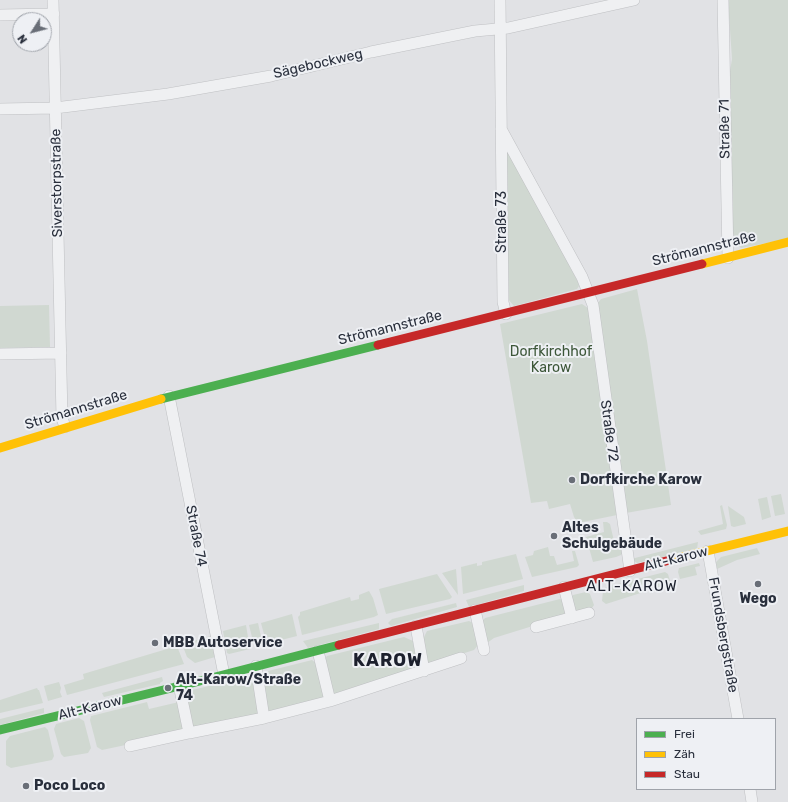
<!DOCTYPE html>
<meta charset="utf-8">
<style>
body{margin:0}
#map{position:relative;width:788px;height:802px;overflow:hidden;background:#e1e2e5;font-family:Rubik,sans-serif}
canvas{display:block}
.legend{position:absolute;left:636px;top:718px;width:140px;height:72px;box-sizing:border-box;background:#eef0f4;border:1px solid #9fa3aa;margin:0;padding:5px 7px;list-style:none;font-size:12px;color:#292f3c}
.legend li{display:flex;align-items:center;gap:8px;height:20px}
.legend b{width:20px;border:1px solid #9fa3aa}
.north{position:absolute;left:12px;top:12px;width:40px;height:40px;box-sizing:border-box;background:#eef0f4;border:1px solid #9fa3aa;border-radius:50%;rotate:234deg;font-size:11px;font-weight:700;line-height:16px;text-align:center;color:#292f3c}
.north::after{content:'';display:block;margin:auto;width:14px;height:18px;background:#696e77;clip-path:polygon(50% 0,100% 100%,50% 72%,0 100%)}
</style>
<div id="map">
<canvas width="788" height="802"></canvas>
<ul class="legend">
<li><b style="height:5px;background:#4caf50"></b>Frei</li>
<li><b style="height:5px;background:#ffc107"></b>Zäh</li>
<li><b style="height:5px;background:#c62828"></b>Stau</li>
</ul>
<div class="north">N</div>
</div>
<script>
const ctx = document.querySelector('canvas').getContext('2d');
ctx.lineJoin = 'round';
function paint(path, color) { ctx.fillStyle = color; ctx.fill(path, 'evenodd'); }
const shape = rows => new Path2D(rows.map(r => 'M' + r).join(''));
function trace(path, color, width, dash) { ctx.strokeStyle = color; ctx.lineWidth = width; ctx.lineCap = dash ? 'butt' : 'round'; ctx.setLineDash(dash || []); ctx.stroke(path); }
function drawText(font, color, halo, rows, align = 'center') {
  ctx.font = font + ' Rubik,sans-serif'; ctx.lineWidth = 4; ctx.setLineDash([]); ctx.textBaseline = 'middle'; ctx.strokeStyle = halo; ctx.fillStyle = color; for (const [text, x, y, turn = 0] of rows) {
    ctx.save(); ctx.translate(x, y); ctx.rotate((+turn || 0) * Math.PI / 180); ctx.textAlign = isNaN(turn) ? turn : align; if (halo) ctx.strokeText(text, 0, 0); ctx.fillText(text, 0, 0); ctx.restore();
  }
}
paint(shape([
 [728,0,788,0,788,239,741,248,737,245,733,233,730,71,732,59],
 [506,151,510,151,578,282,579,286,577,289,514,306,507,298],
 [637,289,647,341,671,505,626,513,598,303,601,299],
 [582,304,588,308,617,515,578,523,574,517,570,504,549,509,547,501,531,503,500,324],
 [49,305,50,347,0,348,0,306],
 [781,494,785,514,775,516,771,496],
 [767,497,771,517,762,520,758,499],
 [722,505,727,525,726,529,701,535,698,531,723,524,720,506],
 [728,506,744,517,746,524,734,527,731,526],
 [603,522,607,522,610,524,614,541,620,540,623,552,621,555,616,557,593,562,586,537,604,532],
 [698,542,697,549,637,563,631,559],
 [548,547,550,556,554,556,557,565,574,561,572,551,575,551,579,565,577,567,532,577,525,557,533,555,534,551],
 [757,548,760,554,737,560,717,569,716,562,721,557],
 [516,554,523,579,463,594,461,567,477,563,477,566,482,565,482,562],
 [699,563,700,566,695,567,697,575,680,579,678,572,679,568],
 [456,569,458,595,442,573],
 [665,572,668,574,670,581,669,584,606,604,602,601,603,591,606,587],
 [437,574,452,597,450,599,386,614,379,589],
 [524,585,524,591,469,607,466,600],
 [369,591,373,598,378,615,374,617,302,635,298,617,300,615,300,612,350,597,351,601,359,599,359,595],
 [586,592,590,594,594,605,592,608,573,613,570,600,573,595],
 [560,599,565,601,568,612,565,616,494,638,487,643,481,623,485,618],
 [456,603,457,607,391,626,388,623,392,619],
 [292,614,297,636,269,643,265,638,261,623],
 [469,621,475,624,479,644,474,650,430,664,426,661,423,639,427,631],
 [258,623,262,641,261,644,257,644,253,641,249,625],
 [379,623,379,629,308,648,303,641],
 [246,625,250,649,229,654,227,653,223,631],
 [211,636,215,657,195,663,187,657,182,644],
 [404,637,413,641,417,665,413,670,336,696,331,692,323,661,327,656],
 [177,646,184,664,67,695,64,685,84,679,83,674],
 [312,660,317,664,324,695,322,698,272,713,265,709,262,683,268,671],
 [251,676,256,684,259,712,256,717,197,729,192,727,186,696,188,691],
 [162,677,163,681,160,683,160,684,104,697,102,693],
 [59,682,61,688,60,692,62,697,48,701,44,686],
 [37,688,38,690,39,690,43,703,0,713,0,700],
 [147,702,149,709,179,702,184,728,182,733,102,750,97,747,90,720,91,716],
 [44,708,44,713,0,725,0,719],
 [79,718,84,721,91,748,88,753,64,757,61,754,54,729,56,724],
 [45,727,48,730,54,756,52,760,11,768,6,765,6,741,10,736]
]), '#d0d8d1');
const street = shape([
 [53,0,62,418,65,427],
 [500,0,503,302,506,314],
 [723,0,728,258],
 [0,15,54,14],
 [0,109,55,108,168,94,271,76,371,52,475,31,508,28,634,0],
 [501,129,582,277,593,305,630,571],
 [0,354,61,353],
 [169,396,224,675],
 [708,551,738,719],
 [564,587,572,618],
 [475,610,484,650],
 [416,626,424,671],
 [536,627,589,613],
 [318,651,330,701],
 [256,666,264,718],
 [189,733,264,718,330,701,461,658],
 [130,746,189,733,179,685],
 [750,789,752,802]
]);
trace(street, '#bfc0c3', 12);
trace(street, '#eff0f2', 11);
trace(shape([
 [161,399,378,345],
 [0,730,192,683,339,645]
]), '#4caf50', 9);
trace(shape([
 [702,264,788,242],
 [0,448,161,399],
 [670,560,788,531]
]), '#ffc107', 9);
trace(shape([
 [378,345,702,264],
 [339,645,670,560]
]), '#c62828', 9);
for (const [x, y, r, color] of [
 [572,480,4,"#696e77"],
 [554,536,4,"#696e77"],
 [758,584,4,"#696e77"],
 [155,643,4,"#696e77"],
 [168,688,4,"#696e77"],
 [26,786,4,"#696e77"]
]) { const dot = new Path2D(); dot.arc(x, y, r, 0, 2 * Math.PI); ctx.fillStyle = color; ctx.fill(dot); trace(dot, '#eef0f4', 1.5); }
drawText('14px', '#292f3c', '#eef0f4', [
 ["Sägebockweg",318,64,-13],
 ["Straße 71",725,129,-91],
 ["Siverstorpstraße",57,183,-91],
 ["Straße 73",502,222,-90],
 ["Strömannstraße",704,249,-14],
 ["Strömannstraße",390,328,-14],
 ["Strömannstraße",76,410,-17],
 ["Straße 72",609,431,82],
 ["Straße 74",196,536,79],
 ["Alt-Karow",676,559,-14],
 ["Frundsbergstraße",723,635,80],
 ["Alt-Karow",90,708,-14]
]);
drawText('14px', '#3c5638', '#eef0f4', [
 ["Dorfkirchhof",551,352],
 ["Karow",551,368]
]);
drawText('bold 14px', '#292f3c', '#eef0f4', [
 ["Dorfkirche Karow",580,480],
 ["Altes",562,528],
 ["Schulgebäude",562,544],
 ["Wego",758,599,"center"],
 ["MBB Autoservice",163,643],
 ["Alt-Karow/Straße",176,680],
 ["74",176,696],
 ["Poco Loco",34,786]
], 'left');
ctx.letterSpacing = '1px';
drawText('15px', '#1c202d', '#eef0f4', [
 ["ALT-KAROW",632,587]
]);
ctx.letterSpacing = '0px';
ctx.letterSpacing = '1px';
drawText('bold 18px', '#1c202d', '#eef0f4', [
 ["KAROW",388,661]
]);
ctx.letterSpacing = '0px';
</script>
